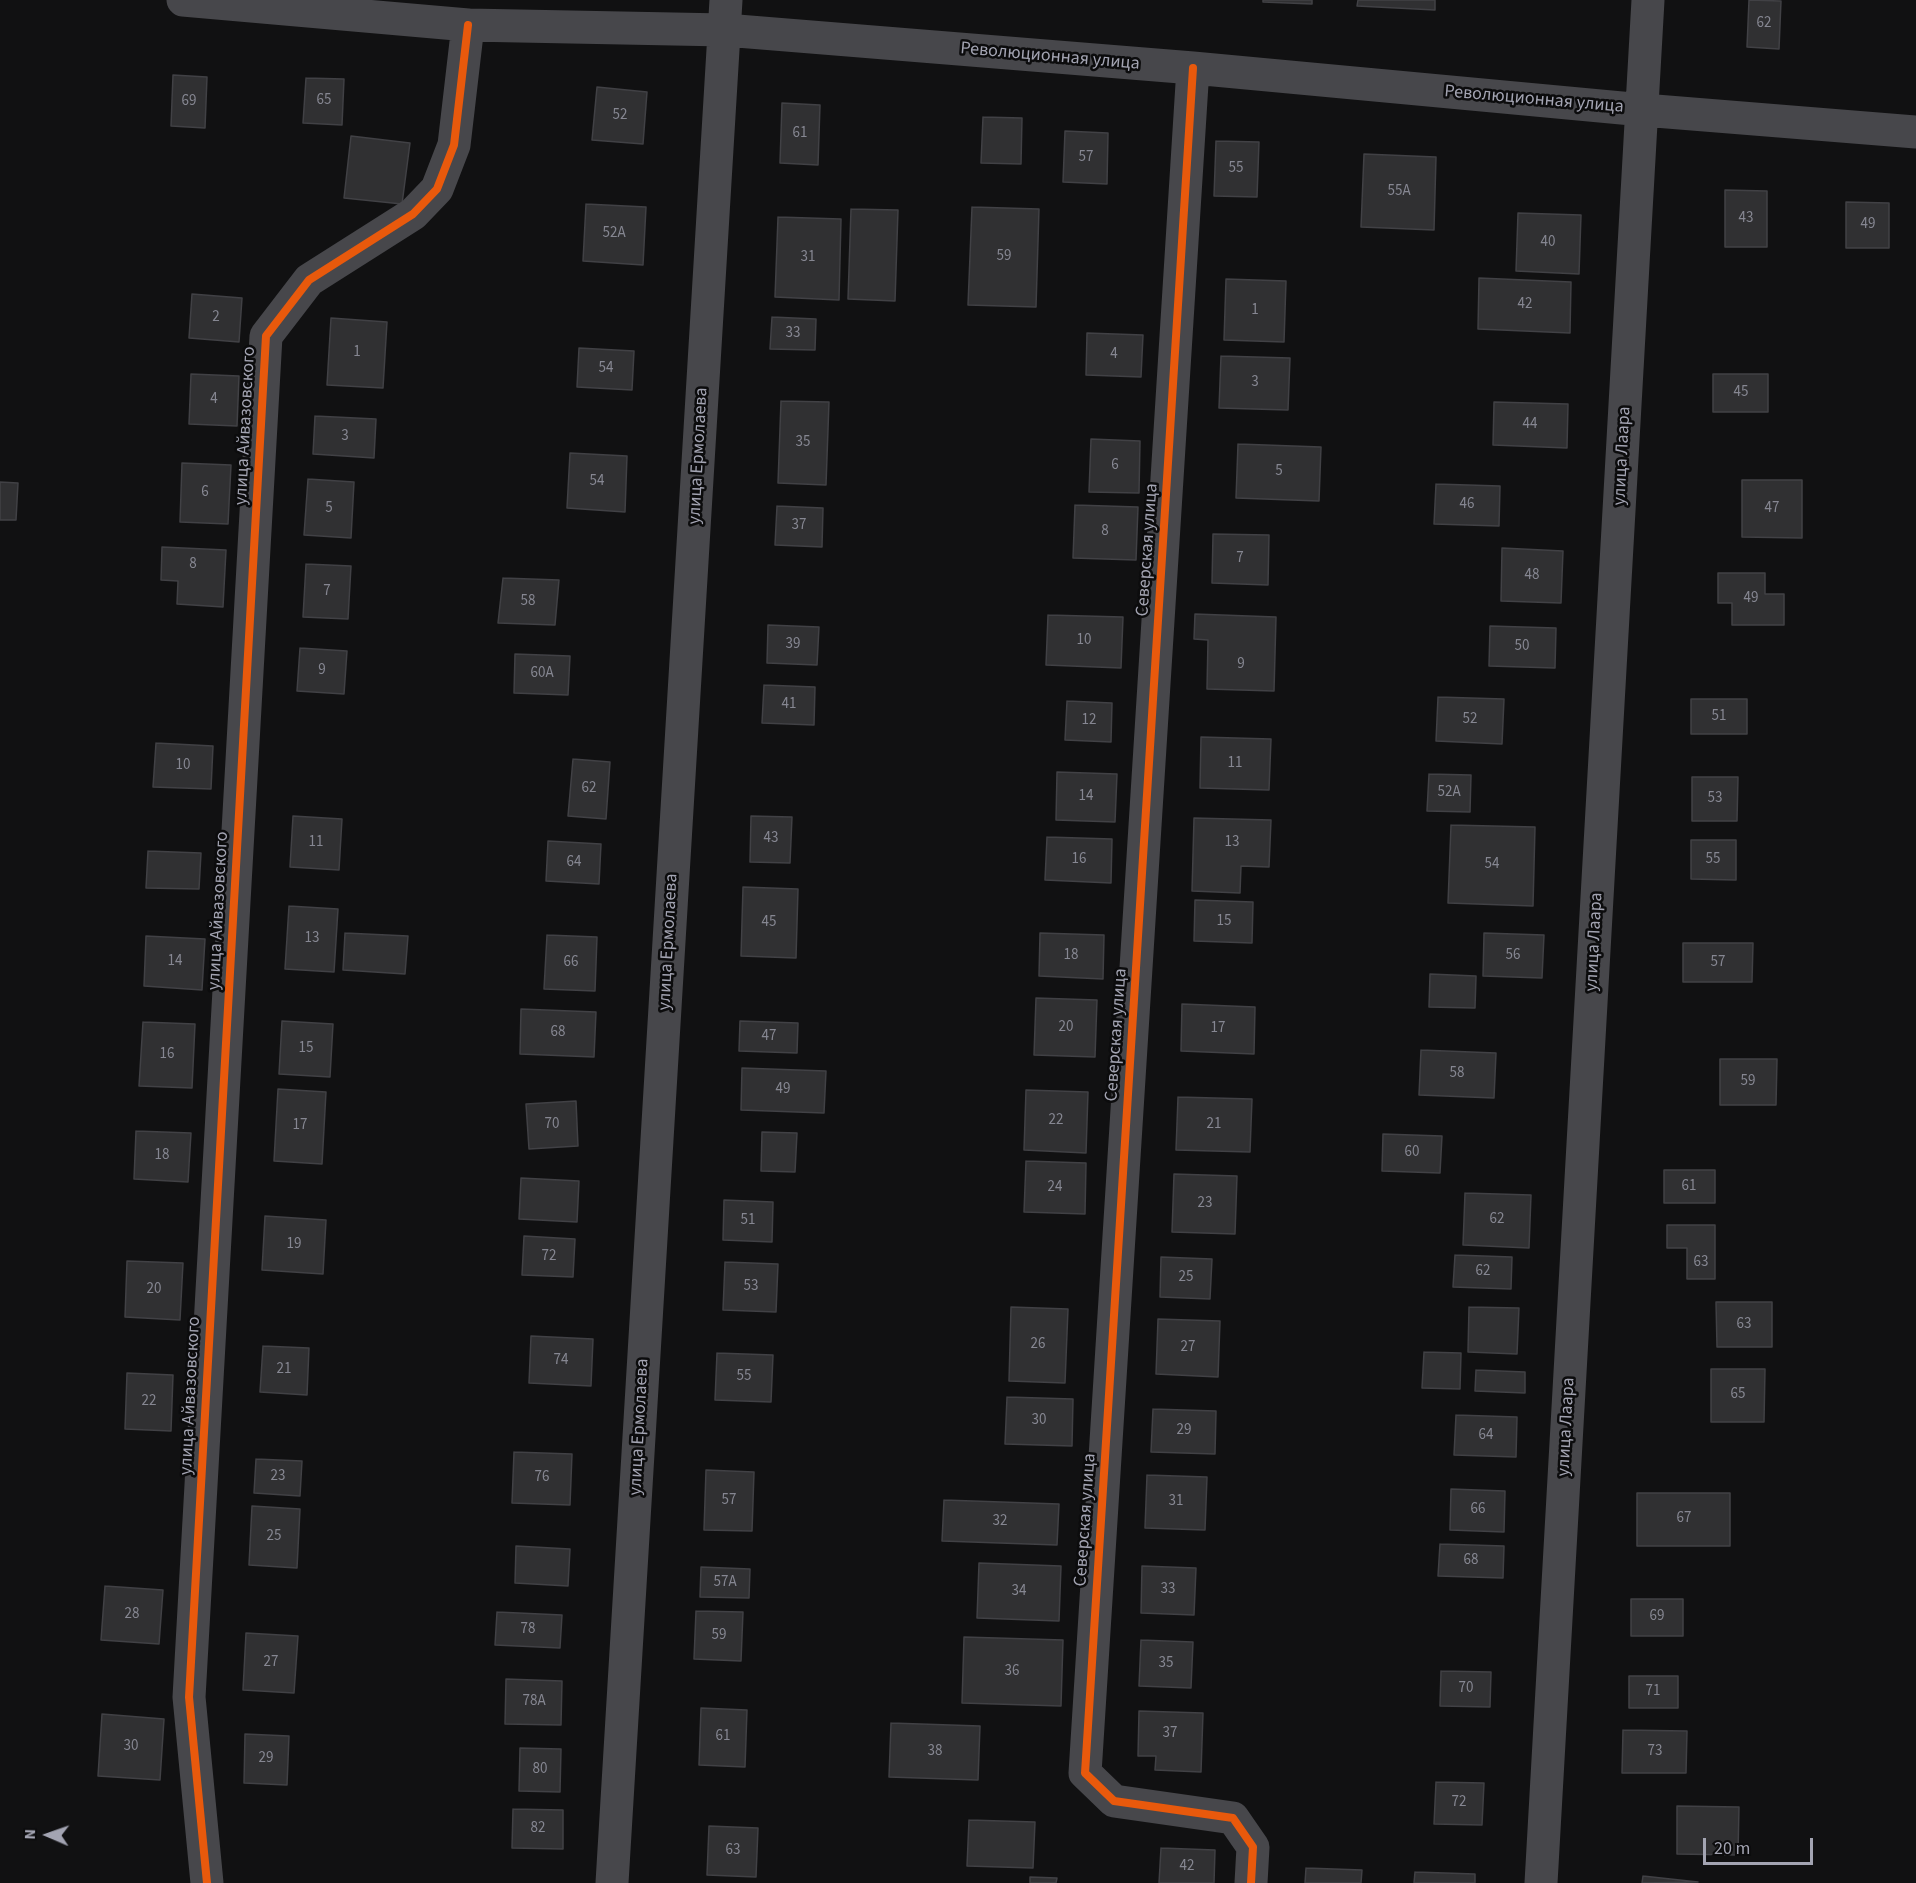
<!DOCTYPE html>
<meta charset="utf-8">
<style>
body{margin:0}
#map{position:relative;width:1916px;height:1883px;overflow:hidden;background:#111112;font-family:"Source Sans 3",sans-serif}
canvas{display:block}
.north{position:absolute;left:18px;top:1805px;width:60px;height:60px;-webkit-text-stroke:4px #0c0c0d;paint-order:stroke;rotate:272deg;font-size:16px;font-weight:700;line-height:24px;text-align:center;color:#a3a4b2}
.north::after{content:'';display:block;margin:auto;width:21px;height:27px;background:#a3a4b2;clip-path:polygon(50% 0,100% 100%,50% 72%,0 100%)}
.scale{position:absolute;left:1703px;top:1838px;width:110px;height:27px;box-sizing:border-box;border:3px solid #a3a4b2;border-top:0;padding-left:8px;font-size:18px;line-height:21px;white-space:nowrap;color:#a3a4b2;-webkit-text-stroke:4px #0c0c0d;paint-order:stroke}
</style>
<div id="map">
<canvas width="1916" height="1883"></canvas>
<div class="north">N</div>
<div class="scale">20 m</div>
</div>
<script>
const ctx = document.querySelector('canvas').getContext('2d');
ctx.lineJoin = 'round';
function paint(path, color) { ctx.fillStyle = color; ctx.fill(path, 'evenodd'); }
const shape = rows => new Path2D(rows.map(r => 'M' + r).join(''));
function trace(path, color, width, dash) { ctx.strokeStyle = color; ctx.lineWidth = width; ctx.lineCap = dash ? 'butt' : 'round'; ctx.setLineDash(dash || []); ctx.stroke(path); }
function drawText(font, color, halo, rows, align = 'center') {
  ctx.font = font + ' "Source Sans 3",sans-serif'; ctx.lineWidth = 5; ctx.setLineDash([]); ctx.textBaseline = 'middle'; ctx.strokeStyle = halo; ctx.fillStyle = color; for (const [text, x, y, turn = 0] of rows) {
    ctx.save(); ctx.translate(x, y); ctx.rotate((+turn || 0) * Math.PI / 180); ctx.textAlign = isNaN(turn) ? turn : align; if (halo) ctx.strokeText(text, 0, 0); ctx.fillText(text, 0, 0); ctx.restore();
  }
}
const building = shape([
 [1263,0,1312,0,1312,4,1263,2,1263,0],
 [1358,0,1435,0,1435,10,1357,6,1358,0],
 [1749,0,1781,1,1779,49,1747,47,1749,0],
 [173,75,207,77,205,128,171,126,173,75],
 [306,78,344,79,342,125,303,123,306,78],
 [597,87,647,92,643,144,592,140,597,87],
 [782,103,820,105,818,165,780,163,782,103],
 [983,117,1022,118,1021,164,981,163,983,117],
 [1065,131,1108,133,1107,184,1063,182,1065,131],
 [351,136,410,143,402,204,344,198,351,136],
 [1216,141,1259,142,1257,197,1214,196,1216,141],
 [1364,154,1436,157,1434,230,1361,227,1364,154],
 [1725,190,1767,191,1767,247,1725,247,1725,190],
 [1846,202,1889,203,1889,248,1846,248,1846,202],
 [586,204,646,207,643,265,583,261,586,204],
 [972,207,1039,209,1036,307,968,305,972,207],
 [851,209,898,210,895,301,848,299,851,209],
 [1518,213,1581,215,1579,274,1516,271,1518,213],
 [778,217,841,219,839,300,775,297,778,217],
 [1479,278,1571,282,1570,333,1478,329,1479,278],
 [1226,279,1286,281,1284,342,1224,340,1226,279],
 [192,294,242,298,239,342,189,338,192,294],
 [772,317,816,319,815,350,770,349,772,317],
 [331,318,387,322,383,388,327,385,331,318],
 [1087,333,1143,335,1141,377,1086,375,1087,333],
 [579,348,634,351,632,390,577,387,579,348],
 [1221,356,1290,358,1288,410,1219,408,1221,356],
 [191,374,239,376,237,426,189,424,191,374],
 [1713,374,1768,374,1768,412,1713,412,1713,374],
 [781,401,829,402,826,485,778,483,781,401],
 [1494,402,1568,404,1567,448,1493,445,1494,402],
 [315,416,376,419,374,458,313,454,315,416],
 [1091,439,1140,441,1139,493,1089,492,1091,439],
 [1238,444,1321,447,1319,501,1236,498,1238,444],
 [570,453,627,456,625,512,567,508,570,453],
 [182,463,231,465,228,524,180,522,182,463],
 [308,479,354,482,351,538,304,535,308,479],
 [1742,480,1802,480,1802,538,1742,537,1742,480],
 [0,482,18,483,16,520,0,520,0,482],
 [1436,484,1500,486,1499,526,1434,524,1436,484],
 [1075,505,1138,507,1136,560,1073,558,1075,505],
 [777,506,823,508,822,547,775,545,777,506],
 [1213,534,1269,535,1268,585,1212,583,1213,534],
 [162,547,226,550,223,607,177,604,178,581,161,580,162,547],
 [1502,548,1563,551,1561,603,1501,601,1502,548],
 [306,564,351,566,348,619,303,617,306,564],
 [1718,573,1765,573,1765,594,1784,594,1784,625,1732,625,1732,603,1718,603,1718,573],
 [503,578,559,580,555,625,498,623,503,578],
 [1195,614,1276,617,1274,691,1207,689,1208,640,1194,639,1195,614],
 [1048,615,1123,617,1121,668,1046,665,1048,615],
 [768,625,819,627,817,665,767,663,768,625],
 [1490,626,1556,628,1555,668,1489,666,1490,626],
 [300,648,347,651,344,694,297,691,300,648],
 [515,654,570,656,568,695,514,693,515,654],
 [764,685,815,687,814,725,762,723,764,685],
 [1438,697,1504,699,1502,744,1436,741,1438,697],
 [1691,699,1747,699,1747,734,1691,734,1691,699],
 [1067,701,1112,703,1111,742,1065,740,1067,701],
 [1201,737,1271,739,1269,790,1200,788,1201,737],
 [156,743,213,746,211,789,153,787,156,743],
 [573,759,610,762,606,819,568,816,573,759],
 [1057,772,1117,774,1115,822,1056,820,1057,772],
 [1429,774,1471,775,1470,812,1427,811,1429,774],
 [1692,777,1738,777,1737,821,1692,821,1692,777],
 [293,816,342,819,339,870,290,867,293,816],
 [751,816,792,817,790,863,750,862,751,816],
 [1194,818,1271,820,1269,867,1241,866,1240,893,1192,891,1194,818],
 [1451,825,1535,827,1533,906,1448,903,1451,825],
 [1047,837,1112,839,1111,883,1045,880,1047,837],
 [1691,840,1736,840,1736,880,1691,879,1691,840],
 [548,841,601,844,599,884,546,881,548,841],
 [148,851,201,853,199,889,146,888,148,851],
 [743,887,798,889,796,958,741,956,743,887],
 [1195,900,1253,902,1252,943,1194,941,1195,900],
 [289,906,338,909,334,972,285,969,289,906],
 [345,933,408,936,405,974,343,970,345,933],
 [1040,933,1104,935,1103,979,1039,976,1040,933],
 [1484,933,1544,935,1542,978,1483,976,1484,933],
 [547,935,597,937,595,991,544,989,547,935],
 [146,936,205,939,202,990,144,986,146,936],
 [1683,943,1753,943,1752,982,1683,982,1683,943],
 [1430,974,1476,976,1475,1008,1429,1007,1430,974],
 [1036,998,1097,1000,1095,1057,1034,1055,1036,998],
 [1182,1004,1255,1007,1254,1054,1181,1051,1182,1004],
 [521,1009,596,1012,594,1057,520,1054,521,1009],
 [282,1021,333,1024,330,1077,279,1074,282,1021],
 [740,1021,798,1023,797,1053,739,1051,740,1021],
 [143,1022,195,1024,192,1088,139,1086,143,1022],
 [1421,1050,1496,1053,1494,1098,1419,1095,1421,1050],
 [1720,1059,1777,1059,1776,1105,1720,1105,1720,1059],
 [742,1068,826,1071,824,1113,741,1110,742,1068],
 [278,1089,326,1092,322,1164,274,1161,278,1089],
 [1026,1090,1088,1092,1086,1153,1024,1150,1026,1090],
 [1178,1097,1252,1099,1250,1152,1176,1150,1178,1097],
 [576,1101,578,1146,529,1149,526,1104,576,1101],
 [136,1131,191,1133,188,1182,134,1179,136,1131],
 [762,1132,797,1133,795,1172,761,1171,762,1132],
 [1383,1134,1442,1136,1440,1173,1382,1171,1383,1134],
 [1026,1161,1086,1163,1085,1214,1024,1212,1026,1161],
 [1664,1170,1715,1170,1715,1203,1664,1203,1664,1170],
 [1174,1174,1237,1176,1235,1234,1172,1232,1174,1174],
 [521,1178,579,1181,577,1222,519,1219,521,1178],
 [1465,1193,1531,1195,1529,1248,1463,1245,1465,1193],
 [724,1200,773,1202,772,1242,723,1240,724,1200],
 [265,1216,326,1220,323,1274,262,1270,265,1216],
 [1667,1225,1715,1225,1715,1279,1687,1279,1687,1248,1667,1248,1667,1225],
 [524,1236,575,1239,573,1277,522,1275,524,1236],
 [1455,1255,1512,1257,1511,1289,1453,1287,1455,1255],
 [1161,1257,1212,1259,1210,1299,1160,1297,1161,1257],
 [127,1261,183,1263,180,1320,125,1317,127,1261],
 [725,1262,778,1264,776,1312,723,1310,725,1262],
 [1716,1302,1772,1302,1772,1347,1717,1347,1716,1302],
 [1011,1307,1068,1309,1065,1383,1009,1381,1011,1307],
 [1469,1307,1519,1308,1517,1354,1468,1352,1469,1307],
 [1158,1319,1220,1321,1218,1377,1156,1374,1158,1319],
 [531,1336,593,1339,591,1386,529,1383,531,1336],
 [263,1346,309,1348,307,1395,260,1392,263,1346],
 [1424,1352,1461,1353,1460,1389,1422,1388,1424,1352],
 [717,1353,773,1355,771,1402,715,1400,717,1353],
 [1711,1369,1765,1369,1764,1422,1711,1422,1711,1369],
 [1476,1370,1525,1372,1525,1393,1475,1391,1476,1370],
 [127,1373,173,1375,171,1431,125,1429,127,1373],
 [1007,1397,1073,1399,1072,1446,1005,1444,1007,1397],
 [1153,1409,1216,1411,1215,1454,1151,1452,1153,1409],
 [1456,1415,1517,1417,1516,1457,1454,1455,1456,1415],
 [514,1452,572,1454,570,1505,512,1503,514,1452],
 [256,1459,302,1461,300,1496,254,1493,256,1459],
 [706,1470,754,1472,752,1531,704,1530,706,1470],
 [1147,1475,1207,1477,1205,1530,1145,1528,1147,1475],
 [1451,1489,1505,1491,1504,1532,1450,1530,1451,1489],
 [1637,1493,1730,1493,1730,1546,1637,1546,1637,1493],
 [944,1500,1059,1504,1057,1545,942,1541,944,1500],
 [252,1506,300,1509,297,1568,249,1565,252,1506],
 [1440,1544,1504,1546,1503,1578,1438,1576,1440,1544],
 [516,1546,570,1549,568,1586,515,1583,516,1546],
 [979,1563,1061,1566,1059,1621,977,1618,979,1563],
 [1142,1566,1196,1568,1194,1615,1141,1613,1142,1566],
 [701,1567,750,1569,749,1598,700,1597,701,1567],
 [105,1586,163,1590,159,1644,101,1640,105,1586],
 [1631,1599,1683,1599,1683,1636,1631,1636,1631,1599],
 [696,1611,743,1612,741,1661,694,1659,696,1611],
 [497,1612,562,1615,560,1648,495,1645,497,1612],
 [246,1633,298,1636,294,1693,243,1690,246,1633],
 [964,1637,1063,1640,1061,1706,962,1703,964,1637],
 [1141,1640,1193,1642,1191,1688,1139,1686,1141,1640],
 [1441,1671,1491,1672,1490,1707,1440,1706,1441,1671],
 [1629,1676,1678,1676,1678,1708,1629,1708,1629,1676],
 [506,1679,562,1681,561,1725,505,1724,506,1679],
 [701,1708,747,1710,745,1767,699,1765,701,1708],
 [1139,1711,1203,1713,1201,1772,1155,1770,1156,1756,1138,1756,1139,1711],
 [102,1714,164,1719,160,1780,98,1776,102,1714],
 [891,1723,980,1726,978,1780,889,1777,891,1723],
 [1623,1730,1687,1731,1686,1773,1622,1773,1623,1730],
 [245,1734,289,1736,287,1785,244,1783,245,1734],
 [520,1748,561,1749,560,1792,519,1791,520,1748],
 [1436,1782,1484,1783,1482,1825,1434,1824,1436,1782],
 [1677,1806,1739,1807,1738,1855,1677,1854,1677,1806],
 [513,1809,563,1810,563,1849,512,1848,513,1809],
 [969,1820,1035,1822,1033,1868,967,1866,969,1820],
 [709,1826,758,1828,756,1877,707,1875,709,1826],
 [1161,1848,1215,1850,1214,1883,1159,1883,1161,1848],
 [1306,1868,1362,1870,1361,1883,1305,1883,1306,1868],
 [1415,1872,1475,1874,1475,1883,1414,1883,1415,1872],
 [1643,1876,1698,1882,1642,1883,1643,1876],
 [1030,1877,1057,1878,1056,1883,1030,1883,1030,1877]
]);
paint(building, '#303032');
trace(building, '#414145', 1.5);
trace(shape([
 [183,0,468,25,725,30,1193,68,1643,110,1916,132],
 [1193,68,1085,1773,1114,1801,1233,1818,1253,1847,1251,1883],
 [207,1883,189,1697,266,336,309,280,413,214,437,189,454,145,468,25],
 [612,1883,726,0],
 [1541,1883,1648,0]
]), '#47474b', 33);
trace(shape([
 [1193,68,1085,1773,1114,1801,1233,1818,1253,1847,1251,1883],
 [207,1883,189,1697,266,336,309,280,413,214,437,189,454,145,468,25]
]), '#e8590c', 8);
drawText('15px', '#868792', null, [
 ["62",1764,24],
 ["65",324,101],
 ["69",189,102],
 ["52",620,116],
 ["61",800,134],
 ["57",1086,158],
 ["55",1236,169],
 ["55А",1399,192],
 ["43",1746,219],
 ["49",1868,225],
 ["52А",614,234],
 ["40",1548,243],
 ["59",1004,257],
 ["31",808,258],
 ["42",1525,305],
 ["1",1255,311],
 ["2",216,318],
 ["33",793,334],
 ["1",357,353],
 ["4",1114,355],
 ["54",606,369],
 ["3",1255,383],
 ["45",1741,393],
 ["4",214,400],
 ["44",1530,425],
 ["3",345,437],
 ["35",803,443],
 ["6",1115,466],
 ["5",1279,472],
 ["54",597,482],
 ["6",205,493],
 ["46",1467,505],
 ["5",329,509],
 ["47",1772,509],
 ["37",799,526],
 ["8",1105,532],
 ["7",1240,559],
 ["8",193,565],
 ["48",1532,576],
 ["7",327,592],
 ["49",1751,599],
 ["58",528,602],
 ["10",1084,641],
 ["39",793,645],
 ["50",1522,647],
 ["9",1241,665],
 ["9",322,671],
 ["60А",542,674],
 ["41",789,705],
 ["51",1719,717],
 ["52",1470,720],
 ["12",1089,721],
 ["11",1235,764],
 ["10",183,766],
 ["62",589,789],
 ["52А",1449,793],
 ["14",1086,797],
 ["53",1715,799],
 ["43",771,839],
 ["11",316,843],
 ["13",1232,843],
 ["16",1079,860],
 ["55",1713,860],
 ["64",574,863],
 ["54",1492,865],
 ["15",1224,922],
 ["45",769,923],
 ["13",312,939],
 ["18",1071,956],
 ["56",1513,956],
 ["14",175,962],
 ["66",571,963],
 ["57",1718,963],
 ["20",1066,1028],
 ["17",1218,1029],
 ["68",558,1033],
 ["47",769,1037],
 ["15",306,1049],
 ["16",167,1055],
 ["58",1457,1074],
 ["59",1748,1082],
 ["49",783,1090],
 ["22",1056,1121],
 ["70",552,1125],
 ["21",1214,1125],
 ["17",300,1126],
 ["60",1412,1153],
 ["18",162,1156],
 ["61",1689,1187],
 ["24",1055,1188],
 ["23",1205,1204],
 ["62",1497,1220],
 ["51",748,1221],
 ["19",294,1245],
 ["72",549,1257],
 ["63",1701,1263],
 ["62",1483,1272],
 ["25",1186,1278],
 ["53",751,1287],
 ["20",154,1290],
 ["63",1744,1325],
 ["26",1038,1345],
 ["27",1188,1348],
 ["74",561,1361],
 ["21",284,1370],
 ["55",744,1377],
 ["65",1738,1395],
 ["22",149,1402],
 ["30",1039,1421],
 ["29",1184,1431],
 ["64",1486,1436],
 ["23",278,1477],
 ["76",542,1478],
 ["57",729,1501],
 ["31",1176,1502],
 ["66",1478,1510],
 ["67",1684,1519],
 ["32",1000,1522],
 ["25",274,1537],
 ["68",1471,1561],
 ["57А",725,1583],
 ["33",1168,1590],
 ["34",1019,1592],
 ["28",132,1615],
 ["69",1657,1617],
 ["78",528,1630],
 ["59",719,1636],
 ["27",271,1663],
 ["35",1166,1664],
 ["36",1012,1672],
 ["70",1466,1689],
 ["71",1653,1692],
 ["78А",534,1702],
 ["37",1170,1734],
 ["61",723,1737],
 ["30",131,1747],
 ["38",935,1752],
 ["73",1655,1752],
 ["29",266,1759],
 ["80",540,1770],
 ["72",1459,1803],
 ["82",538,1829],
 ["63",733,1851],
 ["42",1187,1867]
]);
drawText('18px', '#a3a4b2', '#0c0c0d', [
 ["Революционная улица",1050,57,5],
 ["Революционная улица",1534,100,5],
 ["улица Айвазовского",246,426,-87],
 ["улица Ермолаева",699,456,-87],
 ["улица Лаара",1623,456,-87],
 ["Северская улица",1148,550,-86],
 ["улица Айвазовского",219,911,-87],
 ["улица Ермолаева",669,942,-87],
 ["улица Лаара",1595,942,-87],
 ["Северская улица",1117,1035,-86],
 ["улица Айвазовского",191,1396,-87],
 ["улица Ермолаева",640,1427,-87],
 ["улица Лаара",1567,1427,-87],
 ["Северская улица",1086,1520,-86]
]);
</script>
